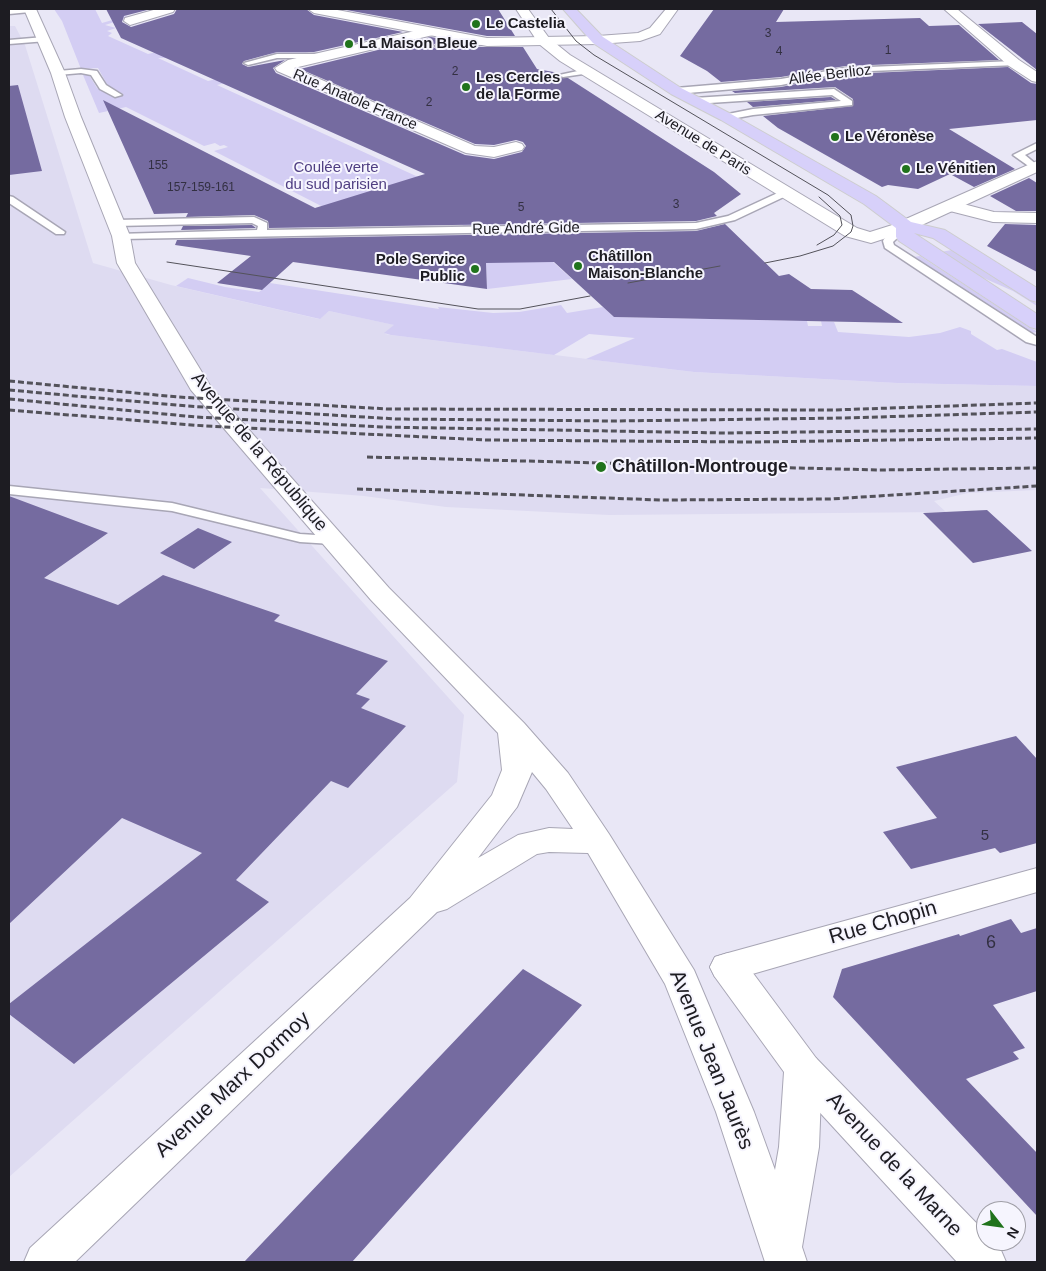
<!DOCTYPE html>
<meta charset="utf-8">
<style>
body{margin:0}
#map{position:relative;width:1046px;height:1271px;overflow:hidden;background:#e9e7f6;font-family:Arial,sans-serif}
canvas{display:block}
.frame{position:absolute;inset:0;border:10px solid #1d1c22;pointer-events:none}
.north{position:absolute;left:976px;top:1201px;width:50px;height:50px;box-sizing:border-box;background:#f6f5fe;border:1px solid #9f9ea6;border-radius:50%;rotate:120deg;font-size:14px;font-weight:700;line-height:20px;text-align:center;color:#1d1c22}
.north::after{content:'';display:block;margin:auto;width:18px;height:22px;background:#20731c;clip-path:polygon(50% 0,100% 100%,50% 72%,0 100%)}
</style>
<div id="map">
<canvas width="1046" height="1271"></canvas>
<div class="frame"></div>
<div class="north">N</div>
</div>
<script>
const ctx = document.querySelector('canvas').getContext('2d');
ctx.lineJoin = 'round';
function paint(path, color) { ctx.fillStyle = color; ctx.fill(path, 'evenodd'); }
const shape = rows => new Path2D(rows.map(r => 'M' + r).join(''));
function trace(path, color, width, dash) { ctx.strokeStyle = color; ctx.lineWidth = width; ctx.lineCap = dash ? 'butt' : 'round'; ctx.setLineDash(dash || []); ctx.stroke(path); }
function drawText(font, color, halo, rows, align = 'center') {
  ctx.font = font + ' Arial,sans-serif'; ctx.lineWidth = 4; ctx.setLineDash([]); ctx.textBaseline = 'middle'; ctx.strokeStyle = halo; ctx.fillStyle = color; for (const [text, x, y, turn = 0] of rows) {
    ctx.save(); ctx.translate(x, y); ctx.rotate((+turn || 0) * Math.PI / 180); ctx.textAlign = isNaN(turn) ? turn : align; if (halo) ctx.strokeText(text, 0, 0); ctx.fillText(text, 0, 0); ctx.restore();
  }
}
paint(shape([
 [9,26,15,26,25,45,93,263,171,285,319,319,329,311,395,325,385,334,391,335,694,372,897,383,1037,386,1037,490,968,493,934,501,946,512,609,515,446,507,364,496,260,488,464,715,457,782,9,1177]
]), '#dedbf1');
paint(shape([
 [54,9,95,9,102,23,126,16,130,17,105,25,116,28,107,31,112,33,108,36,148,54,205,41,327,47,306,53,158,58,208,81,261,68,269,72,217,85,486,208,522,234,572,279,487,289,486,263,472,235,447,209,331,211,214,151,228,147,224,145,220,146,215,143,204,146,126,107,99,113,83,75,89,75,97,88,113,96,123,94,108,86,98,68,81,69,62,21],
 [952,250,1037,304,1037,306,1013,291,979,276,940,252],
 [920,256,1036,331,1037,332,1030,333,914,257],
 [188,278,225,287,259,292,270,283,439,309,438,307,493,313,519,312,561,305,567,313,603,307,614,317,807,321,808,326,822,326,821,321,834,322,838,332,909,337,940,333,960,327,971,331,971,334,997,350,1002,349,1037,362,1037,386,897,383,694,372,586,359,635,338,589,334,554,355,391,335,384,333,394,325,329,311,320,319,176,286]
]), '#d3cdf3');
paint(shape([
 [106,9,151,9,124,16,122,22,131,27,174,14,177,9,306,9,314,15,403,32,314,52,277,52,244,61,242,64,248,67,285,60,273,68,276,73,465,155,494,159,522,152,526,146,523,142,516,140,494,145,475,144,300,69,431,37,451,41,434,44,433,47,439,50,480,47,523,47,537,69,559,73,557,74,558,77,568,78,714,172,741,194,714,213,717,216,696,221,269,228,268,221,254,215,186,217,188,213,154,214,103,100,315,208,425,174,121,38],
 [341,9,498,9,515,36,487,36],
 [714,9,784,9,776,22,920,18,929,26,959,25,999,60,845,66,781,77,721,82,707,71,680,56],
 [1022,22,1037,34,1037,70,978,24],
 [1008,67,1031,83,1037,84,1037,120,949,129,1015,169,974,187,950,174,918,189,888,185,882,187,778,128,763,116,853,106,853,99,835,87,735,93,732,91,781,87,846,74],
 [18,85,42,171,9,175,9,86],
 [831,97,836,100,753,107,747,102],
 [1029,178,1037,183,1037,211,1016,211,990,196],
 [725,224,779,276,789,274,811,289,852,290,903,323,614,317,554,262,486,263,487,289,293,262,262,290,217,283,251,256,175,245,177,240,696,231],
 [1005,224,1037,225,1037,272,987,246],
 [252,225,256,228,181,230,183,226],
 [9,496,108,533,44,578,118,605,163,575,280,615,274,621,388,661,356,694,370,699,361,708,406,726,348,788,331,781,236,880,269,902,74,1064,9,1014,9,1004,202,853,122,818,9,924],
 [987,510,1032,551,973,563,923,513],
 [198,528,232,542,194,569,160,553],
 [1016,736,1037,759,1037,843,1000,853,995,848,911,869,883,832,937,818,896,767],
 [1011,919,1021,933,1037,928,1037,991,993,1005,1025,1048,1013,1052,1019,1059,966,1079,1037,1153,1037,1216,833,997,842,969,959,934,960,936],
 [523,969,582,1005,352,1262,244,1262]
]), '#756ba0');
const service = shape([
 [33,9,33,12,30,12,9,14,9,10,33,9],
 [44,37,48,39,47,41,9,44,9,40,44,37],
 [487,40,490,40,490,44,439,48,435,46,439,44,487,40],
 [277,54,321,54,325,56,321,58,277,58,248,65,244,63,277,54],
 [1014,61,1017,61,1017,65,846,72,781,85,676,94,672,91,676,88,781,79,845,68,1014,61],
 [81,69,97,71,106,85,122,95,115,97,100,89,91,75,81,73,58,75,54,73,58,71,81,69],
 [587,69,591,71,590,73,563,77,559,75,587,69],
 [834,89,852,101,852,105,753,115,726,120,722,117,723,115,753,109,841,101,832,95,694,104,690,101,694,98,834,89],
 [1037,143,1037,149,1025,155,1037,165,1037,169,1034,170,1013,155,1037,143],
 [784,190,788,191,788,195,735,220,696,229,121,239,117,238,116,236,117,234,257,230,258,226,252,223,116,226,111,223,116,220,254,217,267,223,267,230,696,223,728,216,784,190],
 [9,196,13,197,65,232,64,234,56,234,9,203,9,196],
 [905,223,910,226,893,242,894,245,1037,337,1037,345,1026,342,885,248,883,241,884,239,901,224,905,223],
 [9,486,172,503,300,534,332,536,337,537,339,540,337,543,332,544,300,542,172,511,9,494,9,486]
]);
const minor = shape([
 [157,9,175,9,173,12,130,25,124,21,125,18,157,9],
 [516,9,528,9,549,38,570,55,857,228,870,232,905,221,911,222,914,226,911,230,871,243,845,236,560,61,539,44,516,9],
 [944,9,957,9,1019,60,1037,72,1037,82,1032,81,1009,66,944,9],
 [428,28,435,32,433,35,294,68,475,146,494,147,516,142,522,144,524,147,522,150,494,157,466,153,277,71,275,68,288,60,428,28],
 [952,201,994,212,1037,213,1037,223,993,222,946,210,943,206,946,202,952,201],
 [1037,868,1037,892,728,981,715,977,710,967,715,957,728,953,1037,868]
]);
const tertiary = shape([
 [308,9,332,9,487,38,598,36,638,33,650,28,666,9,678,9,660,34,640,41,598,44,487,46,314,13,308,9],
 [803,1053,816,1058,986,1233,986,1241,994,1241,1000,1248,1006,1262,957,1262,790,1080,784,1069,790,1058,803,1053]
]);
const secondary = shape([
 [24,9,36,9,65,73,81,117,130,236,135,263,211,387,389,588,524,723,568,773,609,834,694,970,754,1112,775,1170,779,1147,784,1072,715,977,710,967,715,957,728,953,741,957,816,1058,822,1069,819,1147,802,1247,807,1262,765,1262,716,1112,665,984,588,853,549,852,537,854,447,909,437,912,75,1262,24,1262,30,1248,410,898,492,795,502,770,498,733,371,600,191,390,117,263,112,236,65,117,51,73,24,9],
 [532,772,546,789,573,829,549,828,518,835,478,858,517,807,532,772],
 [1037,161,1037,172,911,230,905,231,899,230,896,226,899,222,1037,161]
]);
const primary = shape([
 [563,9,576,9,603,37,681,88,731,114,876,196,911,222,945,230,1037,288,1037,302,1030,300,933,238,914,233,1037,314,1037,329,1030,327,899,241,896,237,896,228,864,204,721,120,671,94,593,43,563,9]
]);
trace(service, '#a8a6b5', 3);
trace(minor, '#a8a6b5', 2);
trace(tertiary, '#a8a6b5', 2);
trace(secondary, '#a8a6b5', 2);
trace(primary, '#cdcdce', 2);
paint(service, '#fff');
paint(minor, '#fff');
paint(tertiary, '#fff');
paint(secondary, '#fff');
paint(primary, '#d7d0fa');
trace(shape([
 [551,9,576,41,594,55,828,195,851,215,853,226,851,232,833,246,800,256,765,263],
 [817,245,834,235,842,225,840,216,819,197],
 [167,262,478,309,520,309,590,296],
 [628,283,720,266]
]), '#53525a', 1);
trace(shape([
 [9,381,178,397,388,409,833,410,1037,403],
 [9,390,187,406,396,419,615,421,845,418,1037,412],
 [9,399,196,417,382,427,725,433,1037,429],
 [9,410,205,426,486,440,753,442,1037,438],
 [367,457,878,470,1037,468],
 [357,489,661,500,830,499,1037,486]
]), '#53525a', 3, [6, 3]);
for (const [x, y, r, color] of [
 [476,24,5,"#20731c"],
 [349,44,5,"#20731c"],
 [466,87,5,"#20731c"],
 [835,137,5,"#20731c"],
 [906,169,5,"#20731c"],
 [578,266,5,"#20731c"],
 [475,269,5,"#20731c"],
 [601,467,6,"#20731c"]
]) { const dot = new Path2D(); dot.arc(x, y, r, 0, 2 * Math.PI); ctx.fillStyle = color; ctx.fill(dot); trace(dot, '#f6f5fe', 2); }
drawText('12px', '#333042', null, [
 ["3",768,34],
 ["1",888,51],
 ["4",779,52],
 ["2",455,72],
 ["2",429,103],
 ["155",158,166],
 ["157-159-161",201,188],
 ["3",676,205],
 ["5",521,208]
]);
drawText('bold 15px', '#1d1c22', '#f6f5fe', [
 ["Le Castelia",486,24],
 ["La Maison Bleue",359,44],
 ["Les Cercles",476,78],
 ["de la Forme",476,95],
 ["Le Véronèse",845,137],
 ["Le Vénitien",916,169],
 ["Châtillon",588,257],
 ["Maison-Blanche",588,274],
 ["Pole Service",465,260,"right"],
 ["Public",465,277,"right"]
], 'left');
drawText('15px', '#1d1c22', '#f6f5fe', [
 ["Allée Berlioz",830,75,-7],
 ["Rue Anatole France",355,100,23],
 ["Avenue de Paris",703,143,32],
 ["Rue André Gide",526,229,-1]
]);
drawText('15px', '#4f3e82', '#f6f5fe', [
 ["Coulée verte",336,168],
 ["du sud parisien",336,185]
]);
drawText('15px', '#333042', null, [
 ["5",985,836]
]);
drawText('18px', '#1d1c22', '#f6f5fe', [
 ["Avenue de la République",259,452,50]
]);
drawText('bold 18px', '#1d1c22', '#f6f5fe', [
 ["Châtillon-Montrouge",612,467]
], 'left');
drawText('18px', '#333042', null, [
 ["6",991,943]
]);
drawText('21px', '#1d1c22', '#f6f5fe', [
 ["Rue Chopin",883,923,-16],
 ["Avenue Jean Jaurès",711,1060,68],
 ["Avenue Marx Dormoy",233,1085,-43],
 ["Avenue de la Marne",894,1165,47]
]);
</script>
